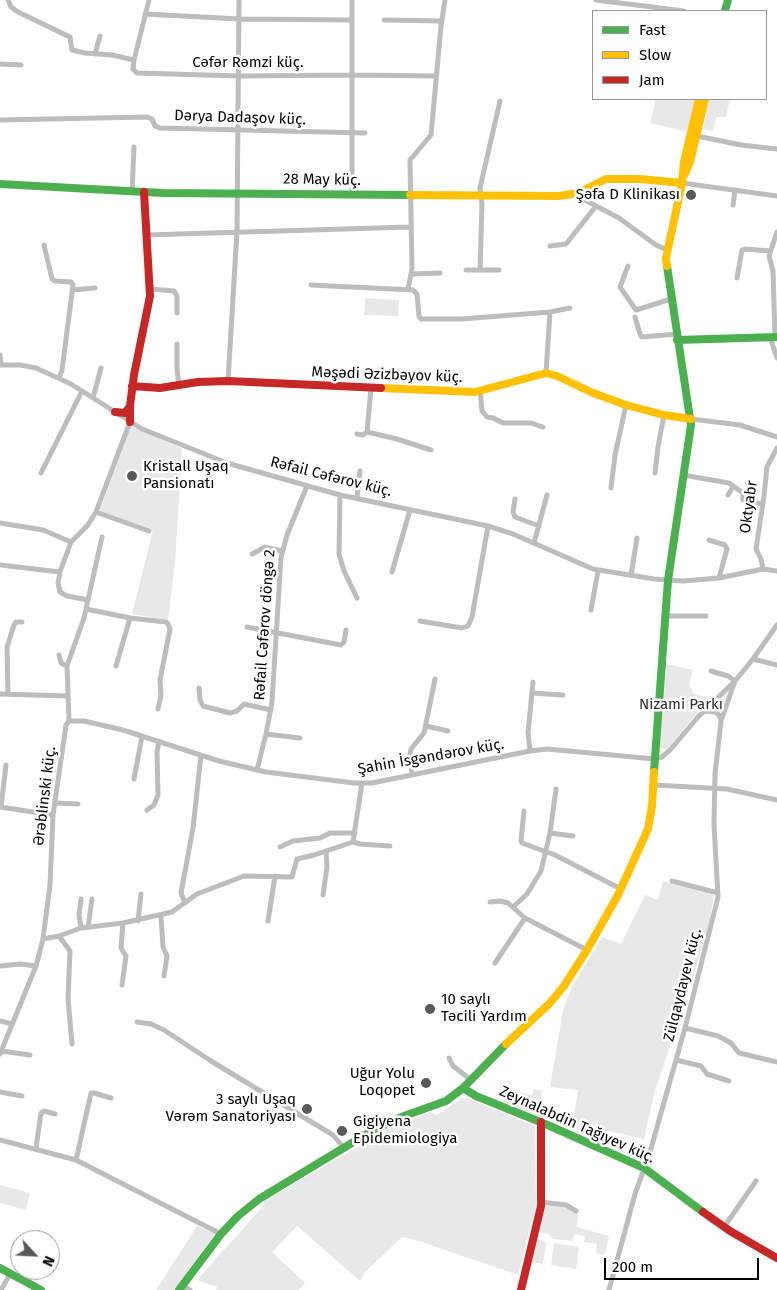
<!DOCTYPE html>
<meta charset="utf-8">
<style>
body{margin:0}
#map{position:relative;width:777px;height:1290px;overflow:hidden;background:#fff;font-family:"Fira Sans",sans-serif}
canvas{display:block}
.legend{position:absolute;left:592px;top:10px;width:175px;height:90px;box-sizing:border-box;background:#fff;border:1px solid #999;margin:0;padding:6px 9px;list-style:none;font-size:15px;color:#000}
.legend li{display:flex;align-items:center;gap:10px;height:25px}
.legend b{width:25px;border:1px solid #999}
.north{position:absolute;left:10px;top:1230px;width:50px;height:50px;box-sizing:border-box;background:#fff;border:1px solid #999;border-radius:50%;rotate:115deg;font-size:14px;font-weight:700;line-height:20px;text-align:center;color:#000}
.north::after{content:'';display:block;margin:auto;width:18px;height:22px;background:#595959;clip-path:polygon(50% 0,100% 100%,50% 72%,0 100%)}
.scale{position:absolute;left:604px;top:1258px;width:155px;height:22px;box-sizing:border-box;border:2px solid #000;border-top:0;padding-left:6px;font-size:15px;line-height:18px;white-space:nowrap;color:#000;-webkit-text-stroke:4px #fff;paint-order:stroke}
</style>
<div id="map">
<canvas width="777" height="1290"></canvas>
<ul class="legend">
<li><b style="height:6px;background:#4caf50"></b>Fast</li>
<li><b style="height:6px;background:#ffc107"></b>Slow</li>
<li><b style="height:6px;background:#c62828"></b>Jam</li>
</ul>
<div class="north">N</div>
<div class="scale">200 m</div>
</div>
<script>
const ctx = document.querySelector('canvas').getContext('2d');
ctx.lineJoin = 'round';
function paint(path, color) { ctx.fillStyle = color; ctx.fill(path, 'evenodd'); }
const shape = rows => new Path2D(rows.map(r => 'M' + r).join(''));
function trace(path, color, width, dash) { ctx.strokeStyle = color; ctx.lineWidth = width; ctx.lineCap = dash ? 'butt' : 'round'; ctx.setLineDash(dash || []); ctx.stroke(path); }
function drawText(font, color, halo, rows, align = 'center') {
  ctx.font = font + ' "Fira Sans",sans-serif'; ctx.lineWidth = 5; ctx.setLineDash([]); ctx.textBaseline = 'middle'; ctx.strokeStyle = halo; ctx.fillStyle = color; for (const [text, x, y, turn = 0] of rows) {
    ctx.save(); ctx.translate(x, y); ctx.rotate((+turn || 0) * Math.PI / 180); ctx.textAlign = isNaN(turn) ? turn : align; if (halo) ctx.strokeText(text, 0, 0); ctx.fillText(text, 0, 0); ctx.restore();
  }
}
paint(shape([
 [656,99,696,99,688,132,650,123],
 [709,99,730,99,726,117,716,117,713,131,703,129],
 [365,298,399,300,398,316,364,315],
 [131,426,182,449,175,563,168,620,132,614,153,530,100,511],
 [667,664,693,670,689,685,694,694,710,698,666,750,659,747],
 [663,881,714,895,709,924,700,955,654,1094,644,1139,573,1123,578,1090,550,1087,563,1010,572,987,602,937,621,944,645,895,658,900],
 [534,1089,542,1091,538,1115,534,1116,505,1105,510,1094,513,1095,515,1091,532,1095],
 [462,1098,469,1099,535,1126,536,1203,518,1275,419,1241,402,1237,364,1273,360,1281,297,1226,272,1252,305,1283,299,1290,216,1290,217,1287,197,1280,264,1205,264,1201,398,1124,431,1112,437,1115],
 [0,1185,30,1193,26,1210,0,1203],
 [544,1205,563,1207,578,1215,577,1227,609,1236,605,1255,596,1253,597,1244,584,1242,585,1236,574,1234,573,1241,553,1239,549,1234,539,1232],
 [197,1226,215,1234,174,1290,156,1290],
 [536,1239,544,1241,546,1244,543,1264,531,1262],
 [554,1243,579,1247,576,1269,551,1265]
]), '#e8e8e8');
trace(shape([
 [8,0,11,7,18,12,70,37,72,50,85,53,112,55,134,60],
 [149,0,134,60,133,69,137,73,239,76,352,75,436,76],
 [596,0,684,11],
 [145,14,239,19,352,20],
 [384,20,442,21],
 [95,54,100,36],
 [0,64,21,65],
 [0,120,147,117,152,119,155,126,160,128,365,133],
 [697,136,741,145,777,149],
 [682,183,777,196],
 [132,192,134,147],
 [578,193,583,199,619,218,656,245,667,250],
 [352,194,352,0],
 [733,205,735,190],
 [146,235,410,227],
 [44,245,52,279,55,281,71,282,73,285,62,370,59,378],
 [550,246,566,244,596,206],
 [628,266,620,287,636,310,671,299],
 [466,270,499,270],
 [480,270,482,204,480,188,500,101],
 [411,274,440,273],
 [737,278,742,250,745,249,770,251],
 [311,285,413,290,417,294,419,316,421,319,462,319,550,312,570,308],
 [150,289,174,291,177,296,177,313],
 [408,289,412,269,410,160,431,135,441,26,445,0],
 [72,290,95,288],
 [635,317,640,334,642,337,676,334],
 [770,337,777,358],
 [775,337,773,271,769,256,777,232],
 [177,344,177,370,179,385],
 [0,355,1,365],
 [0,365,20,365,36,368,71,384,142,429,227,463,340,495,488,526,513,534,593,569,654,579,683,581,719,578,763,569,777,571],
 [546,373,550,312],
 [228,381,237,231,239,0],
 [480,390,482,411,487,417,493,418,503,423,531,423,543,427],
 [93,398,101,368],
 [691,419,740,425,777,437],
 [367,432,371,388],
 [357,434,363,435,367,432,397,439,431,450],
 [41,473,82,391],
 [655,473,658,447,664,415],
 [683,475,729,483,743,493,743,500],
 [611,488,615,455,626,405],
 [340,495,339,554,344,571,357,598],
 [728,495,733,487],
 [357,498,360,471],
 [515,499,513,512,515,517,539,526],
 [751,502,763,504],
 [96,512,149,531],
 [0,523,43,530,71,542],
 [709,540,725,545,727,549,719,578],
 [534,543,547,495],
 [252,554,265,547,282,551],
 [0,565,60,572],
 [763,569,761,559,756,549,764,496,767,467,777,448],
 [392,572,410,510],
 [631,575,637,538],
 [88,600,67,596,60,592,58,583,60,572,71,542,88,525,96,512,130,422],
 [86,609,130,618,166,622,168,624,170,629,160,680,161,696,158,709],
 [591,610,598,571],
 [666,616,706,616],
 [420,621,462,628,468,626,472,617,488,526],
 [247,627,341,645,344,642,346,630],
 [59,655,61,663,67,666],
 [753,659,777,665],
 [116,666,130,618],
 [199,688,200,700,203,706,230,713,237,711,244,704,271,710],
 [532,693,563,695],
 [0,694,68,696],
 [8,694,7,647,14,625,16,622,22,622],
 [705,711,715,712,719,715,721,720],
 [69,721,84,721,123,730,219,761,266,772,354,783,372,783,530,751,547,749,655,759,662,757,670,750,698,717,735,681,753,659,777,625],
 [426,726,448,731],
 [266,734,300,738],
 [530,751,528,733,533,682],
 [257,770,266,734,272,702,281,557,287,535,307,486],
 [412,775,410,754,411,749,424,733,435,679],
 [134,779,142,736],
 [654,785,727,789,777,800],
 [55,803,78,804],
 [0,807,53,815],
 [1,807,6,765],
 [147,810,154,805,158,795,157,752,159,741],
 [524,811,521,841,522,843,555,855,621,889],
 [550,833,573,836],
 [353,842,360,844,390,846],
 [280,847,293,841,320,838,330,833,355,833],
 [672,881,718,893],
 [323,895,327,867,326,851],
 [490,902,500,901,508,903,525,918,587,950],
 [185,903,181,893,193,828,201,755],
 [513,907,527,894,541,871,550,833,556,789],
 [161,916,163,947,167,956,164,976],
 [138,921,141,894],
 [268,921,275,876],
 [88,927,92,899],
 [81,928,79,915,81,899],
 [59,936,70,951,68,999,72,1044],
 [43,939,59,936,81,928,123,923,172,912,197,894,244,876,292,877,297,859,314,855,353,842,362,783],
 [495,963,525,918],
 [0,966,20,964,36,966],
 [122,985,126,956,121,948,123,923],
 [0,1021,12,1024],
 [137,1022,151,1024,164,1030,211,1061,333,1135,344,1148],
 [685,1028,718,1036,731,1043,739,1053,777,1062],
 [1,1051,30,1055],
 [0,1054,36,966,43,939,50,885,53,815,66,725,69,721,67,666,84,618,102,537],
 [449,1058,453,1066,471,1080],
 [676,1060,701,1066,707,1074,729,1081],
 [0,1092,22,1096],
 [0,1140,76,1160,221,1234],
 [36,1148,41,1113,44,1111,55,1114],
 [76,1160,91,1093,94,1093,111,1098],
 [541,1202,566,1205,576,1211],
 [724,1227,756,1181],
 [182,1285,190,1290],
 [1,1290,10,1274],
 [609,1290,635,1194,650,1152,685,1028,718,897,714,824,715,774,721,721,735,681,728,676,711,671]
]), '#bdbdbd', 5);
trace(shape([
 [725,11,728,0],
 [0,184,163,193,410,195],
 [677,340,777,337],
 [654,772,668,580,691,425,667,266],
 [463,1088,476,1096,550,1126,644,1168,703,1212],
 [0,1268,41,1290],
 [179,1290,221,1234,238,1216,259,1199,375,1129,404,1116,446,1101,463,1088,506,1044]
]), '#4caf50', 8);
trace(shape([
 [685,174,690,162,705,99],
 [410,195,559,196,578,193,606,179,640,179,682,183],
 [667,266,666,258,682,183,684,162,699,99],
 [381,388,475,392,546,373,557,376,593,393,626,405,664,415,691,419],
 [506,1044,549,1004,564,986,587,950,618,895,648,829,652,806,654,772]
]), '#ffc107', 8);
trace(shape([
 [132,386,160,388,198,382,228,381,381,388],
 [115,412,125,413,130,406],
 [130,422,130,406,134,375,150,296,144,192],
 [703,1212,730,1231,777,1258],
 [521,1290,541,1206,541,1122]
]), '#c62828', 8);
for (const [x, y, r, color] of [
 [691,195,6,"#595959"],
 [132,476,6,"#595959"],
 [430,1009,6,"#595959"],
 [426,1083,6,"#595959"],
 [307,1109,6,"#595959"],
 [342,1131,6,"#595959"]
]) { const dot = new Path2D(); dot.arc(x, y, r, 0, 2 * Math.PI); ctx.fillStyle = color; ctx.fill(dot); trace(dot, '#fff', 2); }
drawText('15px', '#000', '#fff', [
 ["Cəfər Rəmzi küç.",248,63],
 ["Dərya Dadaşov küç.",240,118,2],
 ["28 May küç.",322,180,1],
 ["Məşədi Əzizbəyov küç.",387,375,2],
 ["Rəfail Cəfərov küç.",331,477,14],
 ["Oktyabr",749,507,-82],
 ["Rəfail Cəfərov döngə 2",265,625,-86],
 ["Şahin İsgəndərov küç.",431,757,-10],
 ["Ərəblinski küç.",45,796,-83],
 ["Zülqaydayev küç.",683,985,-76],
 ["Zeynalabdin Tağıyev küç.",577,1125,24]
]);
drawText('15px', '#000', '#fff', [
 ["Şəfa D Klinikası",680,195],
 ["Kristall Uşaq",143,467,"left"],
 ["Pansionatı",143,484,"left"],
 ["10 saylı",441,1000,"left"],
 ["Təcili Yardım",441,1017,"left"],
 ["Uğur Yolu",415,1074],
 ["Loqopet",415,1091],
 ["3 saylı Uşaq",296,1100],
 ["Vərəm Sanatoriyası",296,1117],
 ["Gigiyena",353,1122,"left"],
 ["Epidemiologiya",353,1139,"left"]
], 'right');
drawText('15px', '#2d2d2d', '#fff', [
 ["Nizami Parkı",681,705]
]);
</script>
